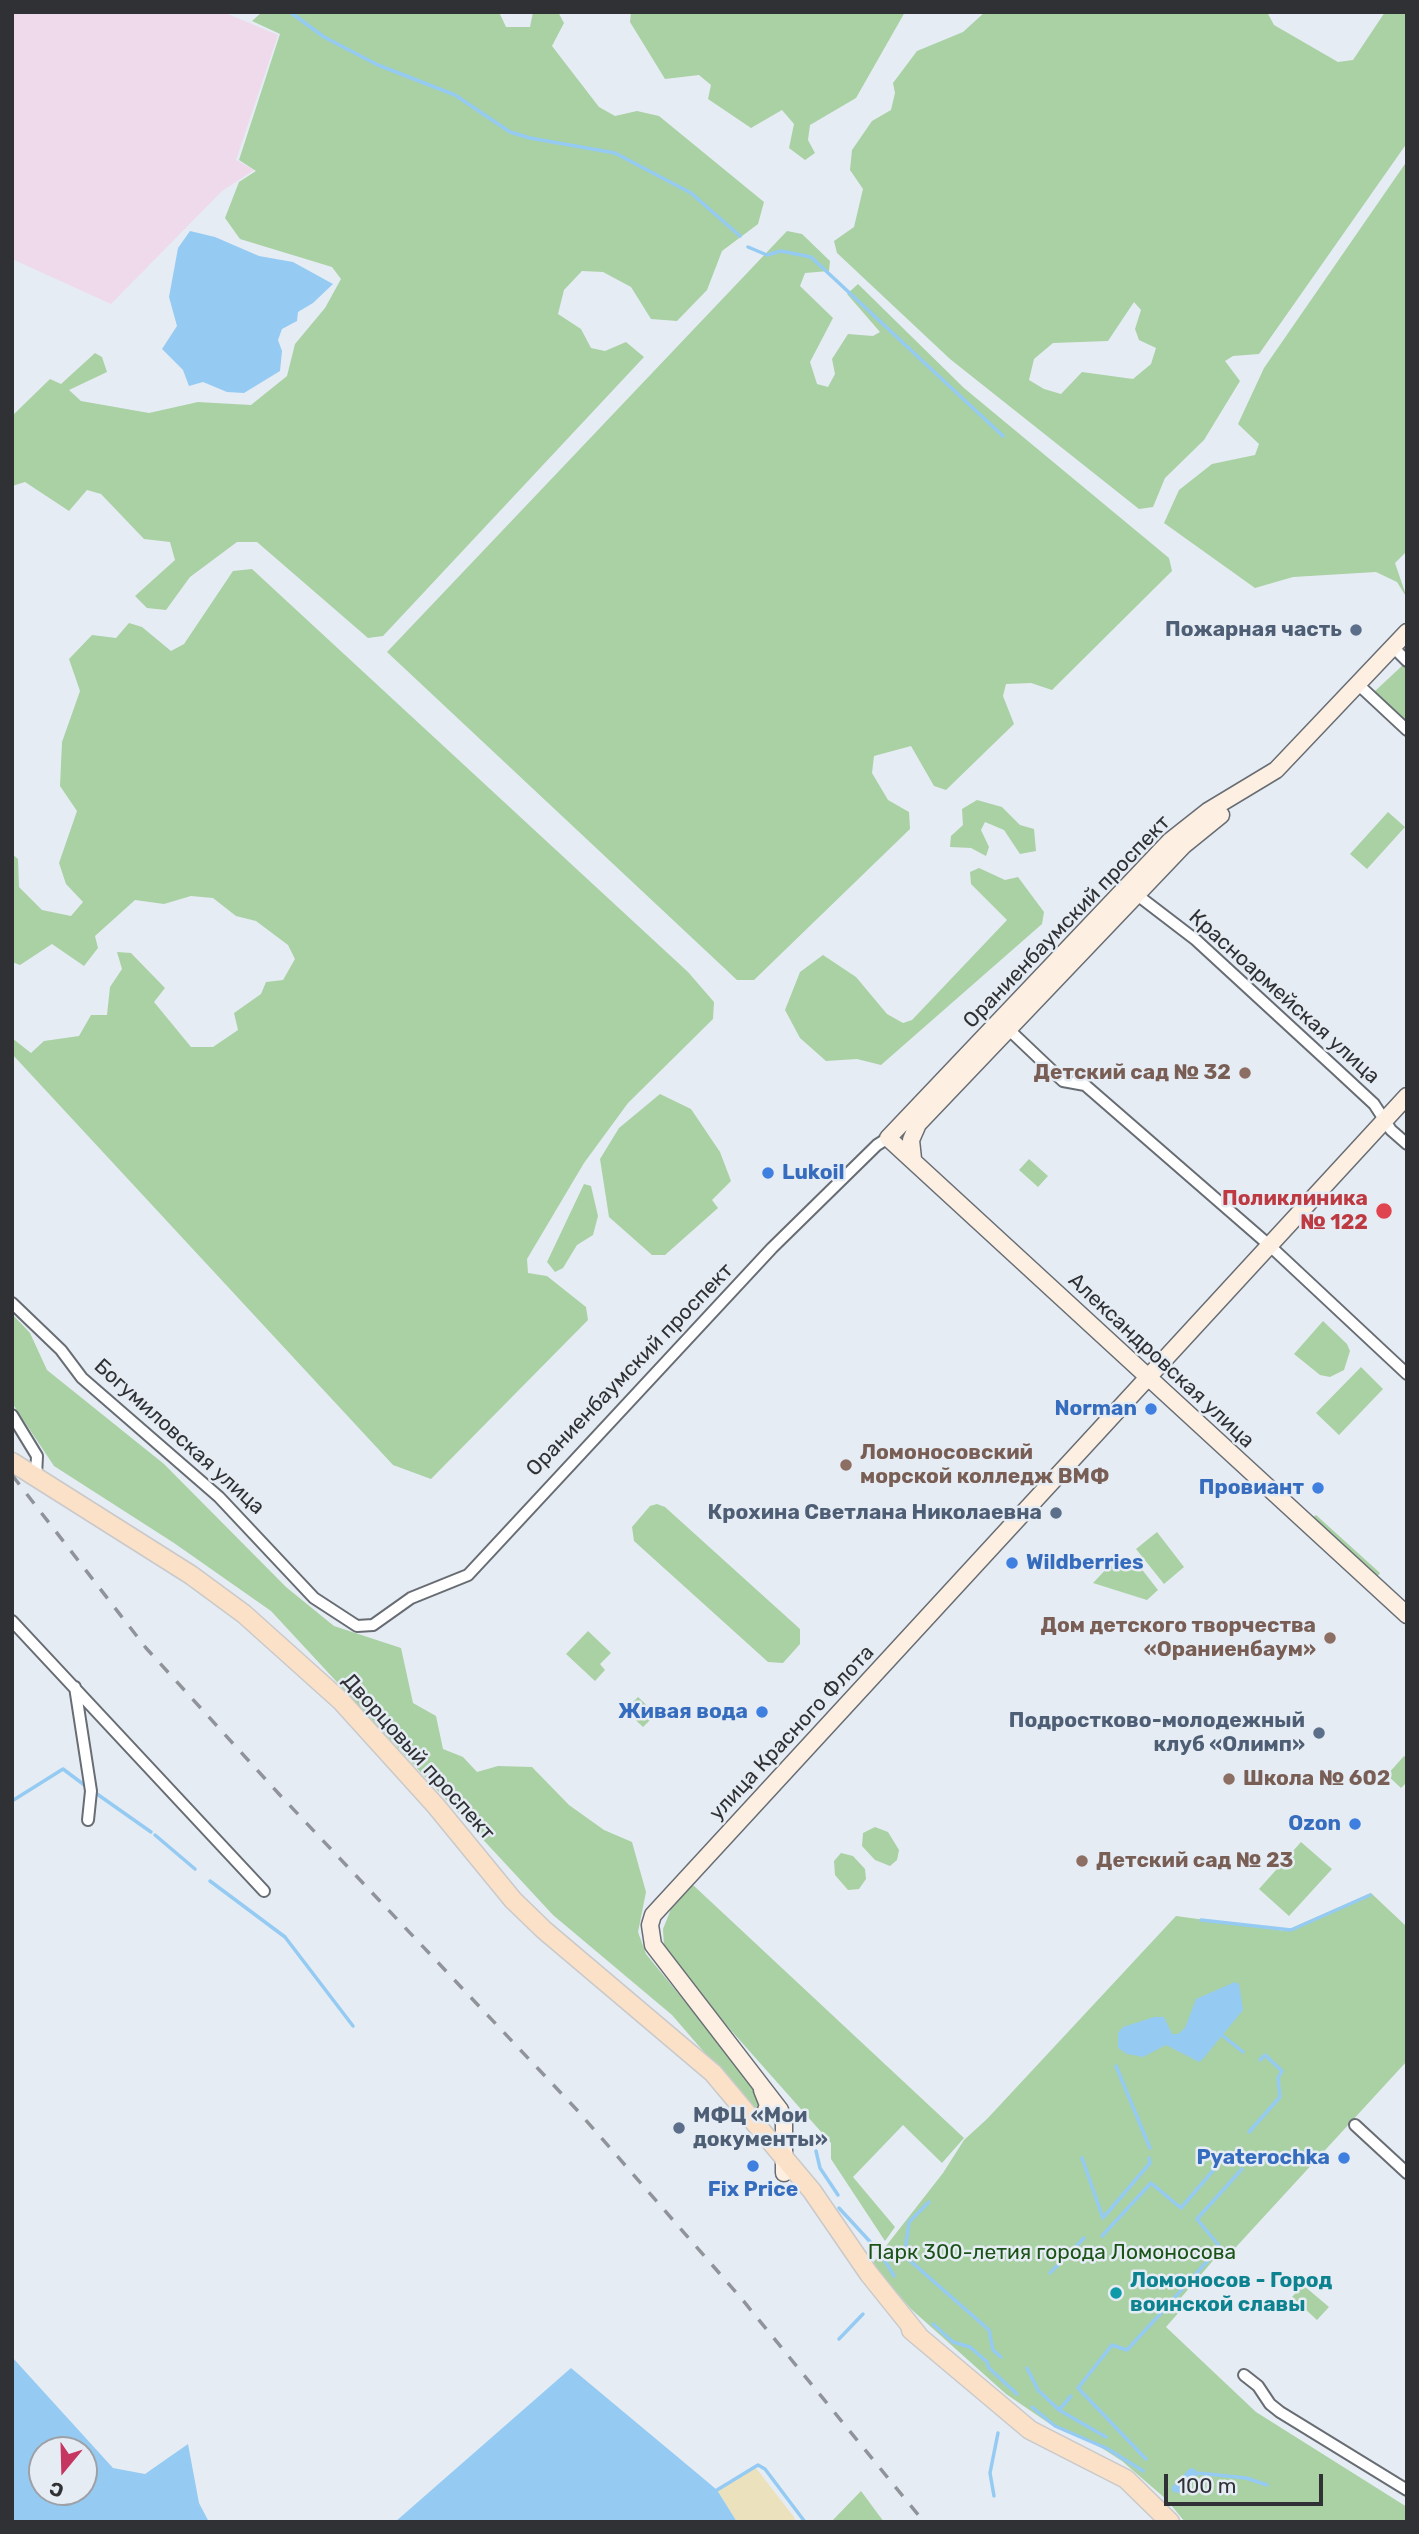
<!DOCTYPE html>
<meta charset="utf-8">
<style>
body{margin:0}
#map{position:relative;width:1419px;height:2534px;overflow:hidden;background:#e6ecf4;font-family:Rubik,sans-serif}
canvas{display:block}
.frame{position:absolute;inset:0;border:14px solid #2f3134;pointer-events:none}
.north{position:absolute;left:28px;top:2436px;width:70px;height:70px;box-sizing:border-box;background:#e6ecf4;border:2px solid #9da1a7;border-radius:50%;rotate:199deg;font-size:19px;font-weight:700;line-height:28px;text-align:center;color:#2f3134}
.north::after{content:'';display:block;margin:auto;width:24px;height:32px;background:#c53761;clip-path:polygon(50% 0,100% 100%,50% 72%,0 100%)}
.scale{position:absolute;left:1164px;top:2474px;width:159px;height:32px;box-sizing:border-box;border:4px solid #2f3134;border-top:0;padding-left:9px;font-size:21px;line-height:24px;white-space:nowrap;color:#2f3134;-webkit-text-stroke:5px #e6ecf4;paint-order:stroke}
</style>
<div id="map">
<canvas width="1419" height="2534"></canvas>
<div class="frame"></div>
<div class="north">С</div>
<div class="scale">100 m</div>
</div>
<script>
const ctx = document.querySelector('canvas').getContext('2d');
ctx.lineJoin = 'round';
function paint(path, color) { ctx.fillStyle = color; ctx.fill(path, 'evenodd'); }
const shape = rows => new Path2D(rows.map(r => 'M' + r).join(''));
function trace(path, color, width, dash) { ctx.strokeStyle = color; ctx.lineWidth = width; ctx.lineCap = dash ? 'butt' : 'round'; ctx.setLineDash(dash || []); ctx.stroke(path); }
function drawText(font, color, halo, rows, align = 'center') {
  ctx.font = font + ' Rubik,sans-serif'; ctx.lineWidth = 5; ctx.setLineDash([]); ctx.textBaseline = 'middle'; ctx.strokeStyle = halo; ctx.fillStyle = color; for (const [text, x, y, turn = 0] of rows) {
    ctx.save(); ctx.translate(x, y); ctx.rotate((+turn || 0) * Math.PI / 180); ctx.textAlign = isNaN(turn) ? turn : align; if (halo) ctx.strokeText(text, 0, 0); ctx.fillText(text, 0, 0); ctx.restore();
  }
}
paint(shape([
 [12,12,223,12,278,35,236,160,254,170,222,191,111,304,12,259]
]), '#eedaea');
paint(shape([
 [262,12,499,12,506,27,530,27,533,12,558,12,564,23,552,46,599,107,615,116,637,111,659,116,764,202,758,224,722,251,707,290,677,321,651,319,631,287,603,272,582,271,564,290,558,314,581,329,591,348,605,351,626,342,644,357,383,636,368,638,257,542,237,542,190,577,166,610,147,608,135,596,175,560,170,542,144,539,101,494,87,490,69,511,25,482,12,486,12,416,50,379,61,384,95,353,102,357,107,372,69,390,81,401,149,413,198,402,251,405,287,376,295,344,325,308,341,279,332,267,240,239,225,218,239,182,256,171,239,160,280,34,252,21],
 [631,12,905,12,856,98,810,125,808,140,815,153,805,160,789,148,794,124,782,110,751,128,708,99,711,85,699,75,665,79,630,22],
 [985,12,1267,12,1274,25,1338,62,1353,60,1385,12,1407,12,1407,143,1259,354,1233,356,1225,361,1240,381,1204,440,1165,478,1153,507,1139,509,950,359,837,253,834,241,854,227,863,189,850,170,852,150,872,121,891,110,895,93,893,83,917,51,963,32],
 [1134,302,1141,310,1135,329,1139,340,1156,348,1151,364,1133,379,1082,372,1061,394,1044,389,1029,380,1034,359,1053,343,1108,341],
 [1407,161,1407,551,1395,563,1407,598,1397,582,1376,572,1293,577,1255,588,1164,523,1179,490,1212,464,1255,455,1259,444,1238,424,1264,368],
 [787,231,802,234,830,261,829,271,805,273,800,286,833,318,810,362,817,384,828,387,835,374,832,359,848,334,873,336,880,332,847,294,858,284,964,388,1169,558,1172,571,1052,690,1031,683,1006,684,1003,696,1014,724,946,790,934,786,911,746,874,756,872,773,888,800,909,812,910,829,754,980,737,980,387,652],
 [252,569,688,972,714,1002,713,1019,628,1103,584,1163,527,1259,528,1273,547,1276,586,1307,588,1320,431,1479,393,1465,12,1054,12,1038,31,1053,44,1041,79,1036,91,1015,107,1015,110,987,122,969,117,952,131,953,165,988,154,1002,191,1047,213,1047,238,1030,234,1013,261,994,266,982,283,980,295,959,288,945,256,921,236,916,213,898,191,896,164,904,135,900,95,936,98,948,84,966,52,944,20,965,12,962,12,854,18,859,19,887,42,910,71,916,83,902,66,884,59,863,77,811,60,786,62,742,80,691,69,659,92,635,116,638,129,623,142,627,171,651,184,644,233,571],
 [1404,664,1407,667,1407,722,1374,692],
 [977,800,1002,807,1020,825,1034,829,1036,851,1020,854,1004,830,985,822,981,830,989,847,986,856,971,848,950,847,951,836,963,825,962,809],
 [1388,812,1405,827,1367,869,1350,854],
 [979,868,1005,880,1018,877,1044,912,1042,924,881,1065,857,1059,826,1061,800,1038,785,1010,800,972,823,955,856,977,887,1014,903,1023,912,1020,1007,920,971,884,970,872],
 [660,1094,691,1109,720,1152,731,1181,712,1200,718,1208,665,1255,652,1255,609,1217,600,1159,619,1128],
 [1029,1159,1048,1176,1038,1187,1019,1170],
 [584,1184,591,1186,598,1216,593,1235,577,1245,563,1268,555,1272,547,1262],
 [12,1314,30,1333,47,1370,164,1464,286,1587,334,1626,401,1648,413,1703,436,1716,443,1749,463,1757,477,1772,498,1766,532,1767,569,1805,604,1830,632,1842,646,1892,638,1932,646,1954,745,2075,762,2105,755,2111,672,2015,553,1915,271,1611,174,1543,54,1466,12,1403],
 [1323,1321,1347,1344,1350,1351,1344,1370,1330,1377,1320,1375,1294,1354],
 [1361,1367,1383,1389,1339,1435,1316,1413],
 [657,1504,665,1507,800,1629,800,1644,783,1663,768,1662,634,1541,632,1527,650,1506],
 [1316,1515,1380,1573,1377,1577,1312,1518],
 [1157,1532,1184,1567,1164,1584,1136,1549],
 [1125,1558,1136,1569,1140,1567,1158,1590,1147,1600,1093,1583,1110,1565,1115,1568],
 [588,1631,611,1653,600,1664,605,1670,595,1681,566,1654],
 [638,1697,656,1714,643,1727,625,1710],
 [1404,1756,1407,1759,1407,1782,1401,1788,1387,1775],
 [875,1827,888,1832,899,1850,897,1860,890,1866,875,1860,862,1846,863,1833],
 [1301,1842,1332,1869,1289,1916,1259,1889],
 [841,1853,853,1856,865,1869,866,1879,859,1889,848,1890,835,1875,834,1861],
 [693,1885,964,2138,942,2163,903,2125,853,2177,895,2227,885,2241,831,2159,831,2143,673,1965,664,1947,663,1929,671,1909],
 [1371,1893,1407,1927,1407,2061,1225,2259,1217,2256,1179,2300,1180,2311,1166,2327,1256,2412,1407,2507,1407,2522,1185,2522,1166,2499,1122,2461,1097,2445,1050,2424,1006,2394,911,2309,872,2264,943,2173,964,2140,987,2119,1176,1916,1285,1931],
 [1303,2285,1329,2307,1317,2320,1292,2297],
 [861,2491,884,2522,831,2522]
]), '#a9d1a4');
paint(shape([
 [756,2468,794,2517,796,2522,737,2522,717,2490]
]), '#ebe2bd');
paint(shape([
 [190,231,215,237,259,256,293,262,333,284,313,303,298,312,297,321,282,329,278,340,282,351,280,371,244,393,227,392,203,382,189,386,183,370,162,349,177,326,169,297,178,248],
 [1235,1982,1239,1984,1243,2010,1202,2060,1199,2062,1166,2045,1143,2057,1127,2054,1118,2048,1118,2033,1123,2027,1154,2017,1164,2017,1172,2034,1178,2034,1185,2028,1196,1999],
 [12,2357,113,2468,145,2474,188,2444,199,2503,209,2522,12,2522],
 [42,2450,84,2450,84,2492,42,2492],
 [571,2368,704,2479,717,2490,737,2522,395,2522],
 [1194,2468,1198,2475,1181,2493,1173,2492,1171,2488,1189,2469]
]), '#95cbf2');
trace(shape([
 [290,12,324,37,378,65,455,95,510,132,530,138,615,153,691,193,740,236],
 [748,247,767,255,781,251,811,257,1003,436],
 [97,1794,151,1832],
 [12,1801,63,1769,87,1787],
 [155,1835,195,1869],
 [210,1881,285,1937,353,2026],
 [1201,1920,1291,1930,1370,1895],
 [1222,2035,1243,2052],
 [1116,2066,1150,2148],
 [1249,2132,1280,2097,1278,2078,1282,2071,1265,2055,1260,2060],
 [816,2151,820,2168,838,2195],
 [1082,2158,1103,2218],
 [929,2202,909,2222,905,2253,907,2258,989,2330,993,2350,1001,2357],
 [839,2208,875,2247],
 [1103,2218,1150,2163,1149,2158],
 [1102,2236,1151,2183,1181,2208,1229,2152],
 [881,2254,894,2276],
 [1050,2273,1084,2238],
 [1167,2306,1220,2247,1197,2219,1242,2169],
 [933,2324,953,2342,970,2347,987,2362,989,2368,1017,2394],
 [839,2339,863,2314],
 [1027,2368,1038,2390,1059,2410,1106,2437],
 [1032,2407,1055,2426,1108,2449,1143,2471],
 [1059,2410,1071,2396],
 [1146,2459,1078,2388,1112,2345,1127,2350,1162,2312],
 [1198,2473,1246,2478,1267,2485],
 [717,2490,758,2465,765,2469,805,2522],
 [994,2496,990,2473,998,2433]
]), '#95cbf2', 3.5);
const street = shape([
 [1393,647,1407,661],
 [1363,689,1407,730],
 [1132,891,1196,940,1333,1066,1374,1104,1391,1130,1407,1144],
 [1004,1025,1063,1081,1085,1085,1269,1245,1407,1374],
 [12,1303,61,1350,82,1378,219,1497,314,1598,357,1626,373,1625,411,1598,468,1575,772,1248,877,1145,888,1138,894,1138],
 [12,1415,37,1456,36,1476],
 [12,1621,264,1891],
 [75,1687,91,1791,88,1820],
 [1355,2125,1407,2173],
 [1244,2375,1258,2386,1270,2404,1280,2412,1407,2490]
]);
const secondary = shape([
 [1407,632,1276,770,1208,811,1170,841,888,1138,1407,1615],
 [913,1159,911,1140,918,1124,1184,845,1221,815],
 [749,2117,759,2118,765,2113,768,2105,762,2090],
 [784,2173,784,2123,780,2110,653,1945,650,1925,653,1915,1407,1096]
]);
const primary = shape([
 [12,1462,191,1575,244,1614,341,1701,436,1806,513,1900,544,1930,713,2073,812,2191,869,2274,918,2335],
 [911,2330,1030,2430,1126,2479,1170,2522]
]);
trace(street, '#686d74', 14);
trace(secondary, '#686d74', 19);
trace(primary, '#c9c9ca', 21);
trace(street, '#fff', 10);
trace(secondary, '#fdf0e3', 16);
trace(primary, '#fbe1c7', 18);
trace(shape([
 [12,1475,146,1648,279,1794,577,2110,741,2298,924,2522]
]), '#90949a', 3.5, [12, 12]);
for (const [x, y, r, color] of [
 [1356,630,7,"#5c6f8a"],
 [1245,1073,7,"#8d6e63"],
 [768,1173,7,"#3f7fe0"],
 [1384,1211,9,"#e0444e"],
 [1151,1409,7,"#3f7fe0"],
 [846,1465,7,"#8d6e63"],
 [1318,1488,7,"#3f7fe0"],
 [1056,1513,7,"#5c6f8a"],
 [1012,1563,7,"#3f7fe0"],
 [1330,1638,7,"#8d6e63"],
 [762,1712,7,"#3f7fe0"],
 [1319,1733,7,"#5c6f8a"],
 [1229,1779,7,"#8d6e63"],
 [1355,1824,7,"#3f7fe0"],
 [1082,1861,7,"#8d6e63"],
 [679,2128,7,"#5c6f8a"],
 [1344,2158,7,"#3f7fe0"],
 [753,2166,7,"#3f7fe0"],
 [1116,2293,7,"#0f9aa8"]
]) { const dot = new Path2D(); dot.arc(x, y, r, 0, 2 * Math.PI); ctx.fillStyle = color; ctx.fill(dot); trace(dot, '#e6ecf4', 2.5); }
drawText('bold 21px', '#4e5e75', '#e6ecf4', [
 ["Пожарная часть",1342,630],
 ["Крохина Светлана Николаевна",1042,1513],
 ["Подростково-молодежный",1305,1721],
 ["клуб «Олимп»",1305,1745],
 ["МФЦ «Мои",693,2116,"left"],
 ["документы»",693,2140,"left"]
], 'right');
drawText('21px', '#2f3134', '#e6ecf4', [
 ["Ораниенбаумский проспект",1067,922,-46],
 ["Красноармейская улица",1284,997,42],
 ["Александровская улица",1161,1361,43],
 ["Ораниенбаумский проспект",630,1370,-46],
 ["Богумиловская улица",179,1437,42],
 ["улица Красного Флота",792,1733,-47],
 ["Дворцовый проспект",418,1757,48]
]);
drawText('bold 21px', '#785e54', '#e6ecf4', [
 ["Детский сад № 32",1231,1073,"right"],
 ["Ломоносовский",860,1453],
 ["морской колледж ВМФ",860,1477],
 ["Дом детского творчества",1316,1626,"right"],
 ["«Ораниенбаум»",1316,1650,"right"],
 ["Школа № 602",1243,1779],
 ["Детский сад № 23",1096,1861]
], 'left');
drawText('bold 21px', '#366cbe', '#e6ecf4', [
 ["Lukoil",782,1173,"left"],
 ["Norman",1137,1409],
 ["Провиант",1304,1488],
 ["Wildberries",1026,1563,"left"],
 ["Живая вода",748,1712],
 ["Ozon",1341,1824],
 ["Pyaterochka",1330,2158],
 ["Fix Price",753,2190,"center"]
], 'right');
drawText('bold 21px', '#be3a42', '#e6ecf4', [
 ["Поликлиника",1368,1199],
 ["№ 122",1368,1223]
], 'right');
drawText('21px', '#1b5317', '#e6ecf4', [
 ["Парк 300-летия города Ломоносова",1052,2253]
]);
drawText('bold 21px', '#0d838f', '#e6ecf4', [
 ["Ломоносов - Город",1130,2281],
 ["воинской славы",1130,2305]
], 'left');
</script>
